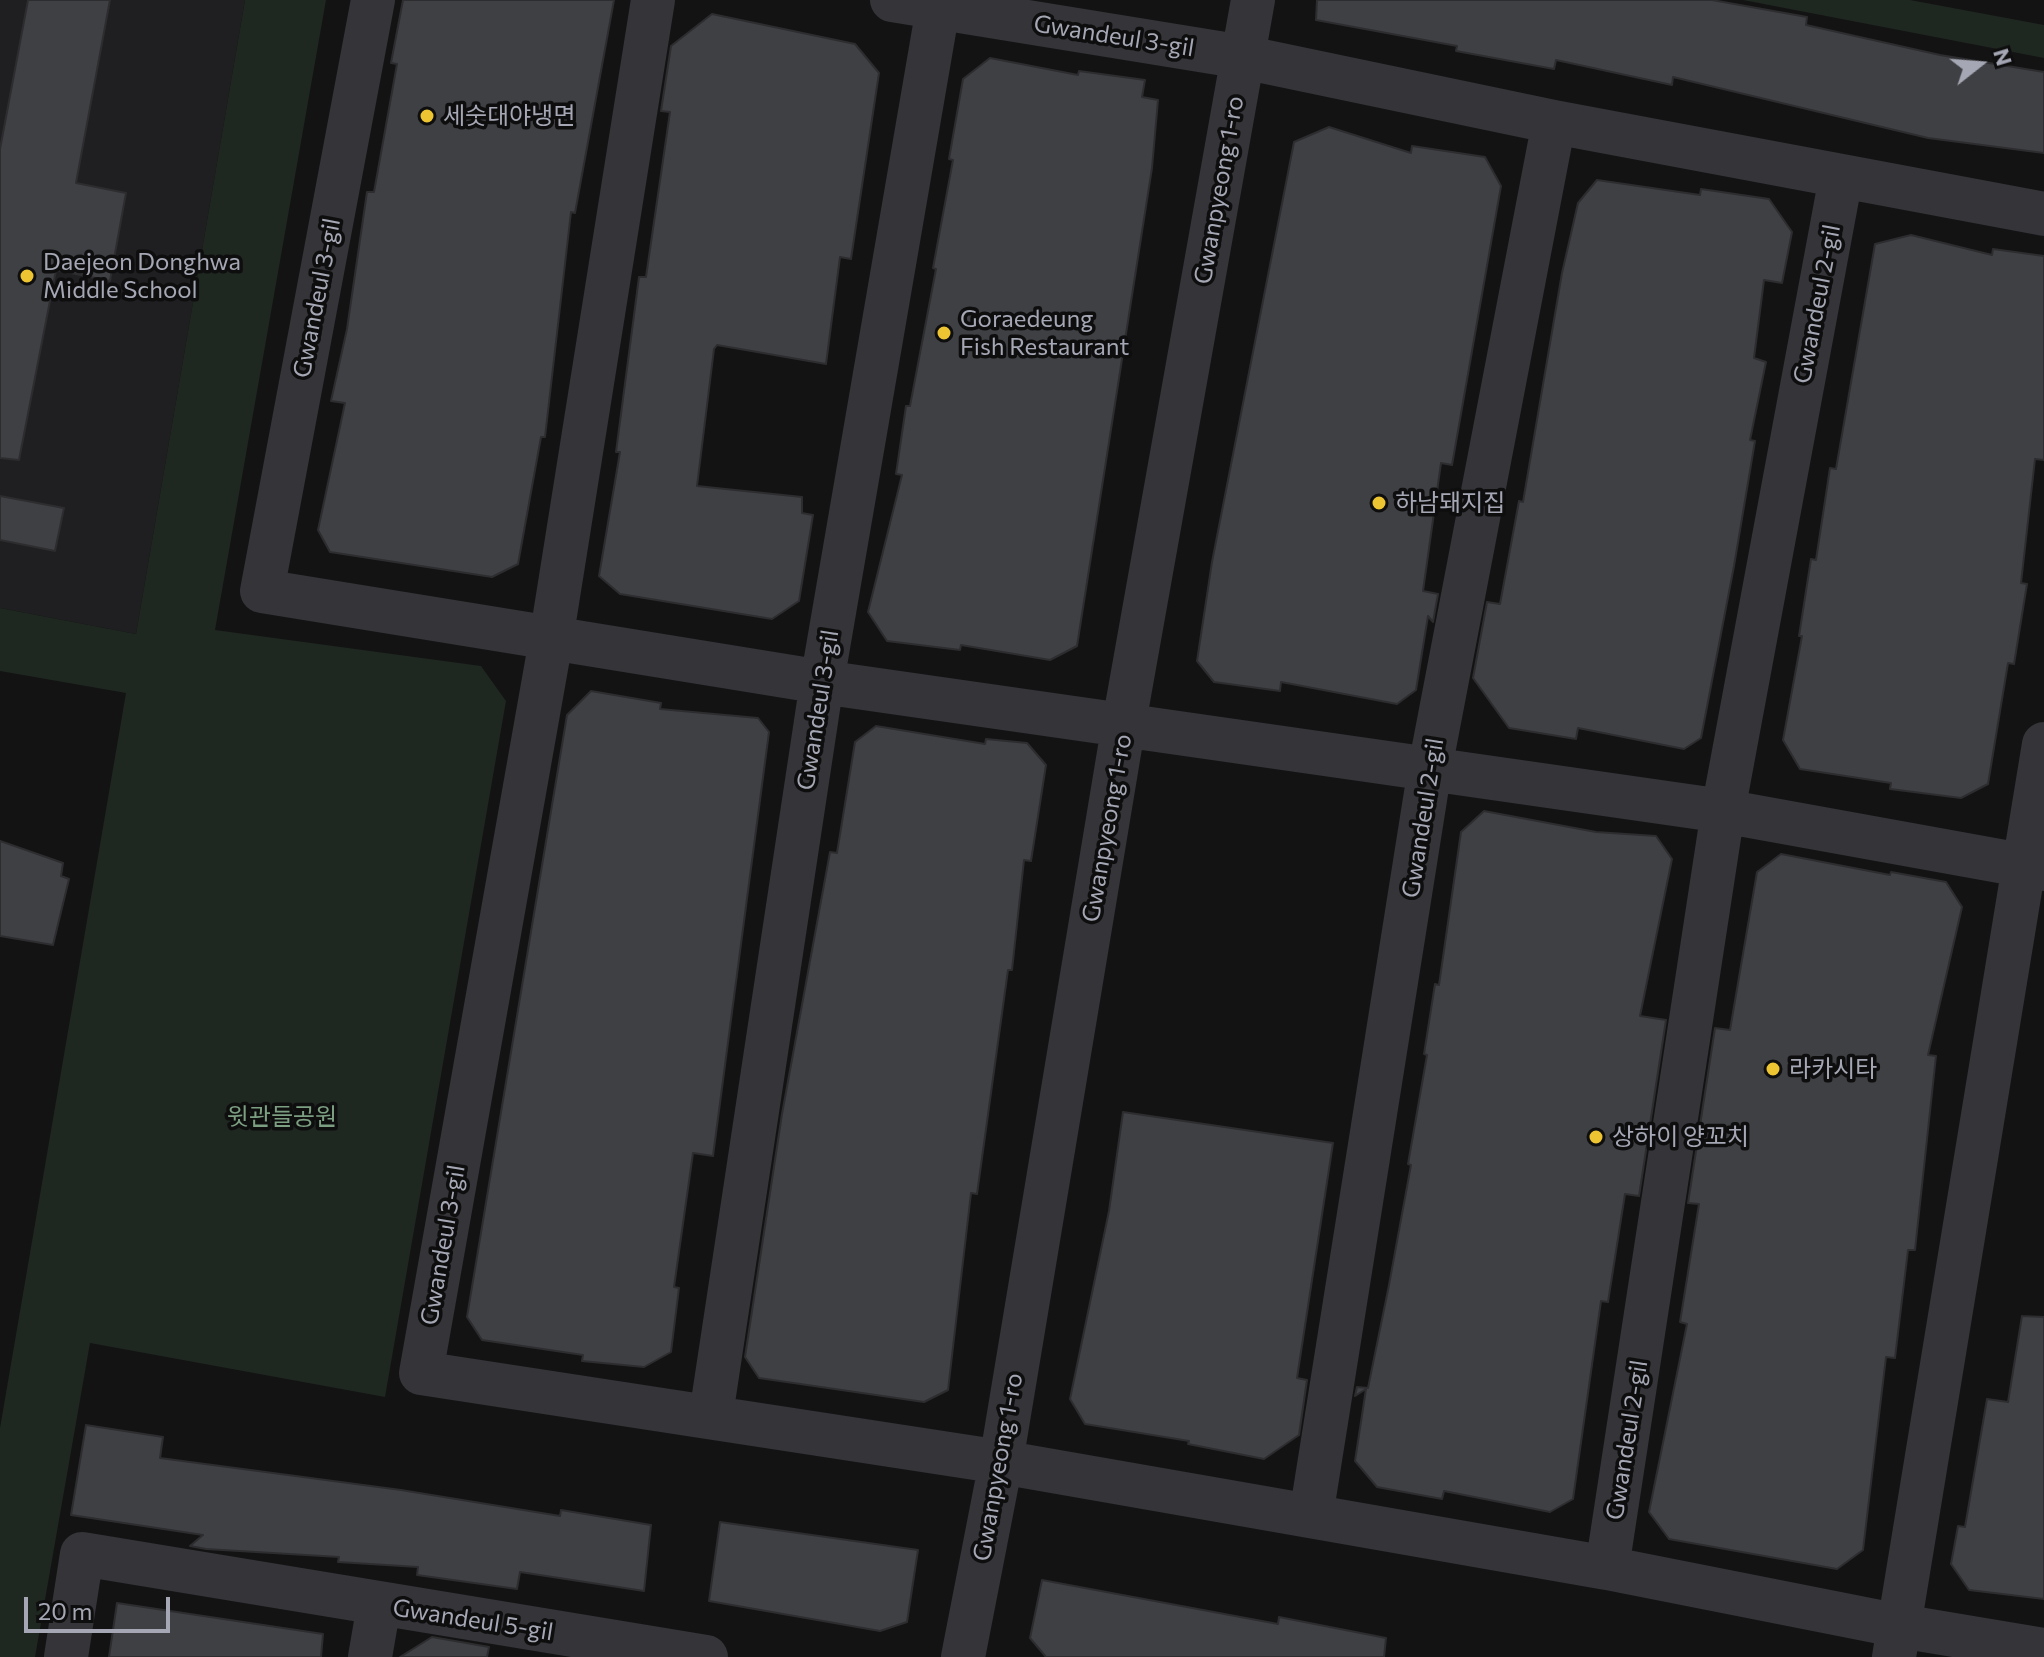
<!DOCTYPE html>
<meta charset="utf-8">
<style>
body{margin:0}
#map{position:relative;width:2044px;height:1657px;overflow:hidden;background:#131314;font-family:Commissioner,sans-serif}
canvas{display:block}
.north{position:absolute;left:1940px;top:24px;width:80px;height:80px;-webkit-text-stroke:6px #0e0e0f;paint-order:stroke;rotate:73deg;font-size:22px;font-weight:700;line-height:32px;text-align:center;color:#a5a8b4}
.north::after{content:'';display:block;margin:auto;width:28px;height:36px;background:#a5a8b4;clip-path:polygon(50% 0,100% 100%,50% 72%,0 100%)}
.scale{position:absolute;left:24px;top:1597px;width:146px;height:36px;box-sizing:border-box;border:4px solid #a5a8b4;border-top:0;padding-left:10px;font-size:24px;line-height:28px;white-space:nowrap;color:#a5a8b4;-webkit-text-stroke:6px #0e0e0f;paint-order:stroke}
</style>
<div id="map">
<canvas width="2044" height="1657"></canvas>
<div class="north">N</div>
<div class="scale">20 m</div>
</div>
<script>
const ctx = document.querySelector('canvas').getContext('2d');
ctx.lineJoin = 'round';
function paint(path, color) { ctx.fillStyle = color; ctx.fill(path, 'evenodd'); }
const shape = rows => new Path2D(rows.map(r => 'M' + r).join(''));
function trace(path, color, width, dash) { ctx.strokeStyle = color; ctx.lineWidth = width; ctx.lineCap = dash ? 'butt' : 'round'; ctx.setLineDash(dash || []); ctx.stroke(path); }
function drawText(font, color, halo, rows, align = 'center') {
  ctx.font = font + ' Commissioner,"Noto Sans KR",sans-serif'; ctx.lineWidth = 7; ctx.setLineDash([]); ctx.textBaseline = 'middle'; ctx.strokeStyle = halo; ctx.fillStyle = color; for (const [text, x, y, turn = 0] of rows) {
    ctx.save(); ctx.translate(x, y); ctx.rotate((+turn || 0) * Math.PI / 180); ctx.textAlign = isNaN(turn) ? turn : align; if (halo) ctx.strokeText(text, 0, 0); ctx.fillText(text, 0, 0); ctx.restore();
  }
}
paint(shape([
 [0,0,245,0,136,634,0,608]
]), '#1f1f21');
paint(shape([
 [245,0,326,0,215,630,481,666,506,701,385,1397,90,1343,35,1657,0,1657,0,1428,126,693,0,671,0,608,136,634],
 [1743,0,1910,0,2044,25,2044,58]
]), '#1f2721');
const building = shape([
 [28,0,110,0,76,183,126,193,110,281,56,270,19,460,0,458,0,149,28,0],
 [403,0,614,0,575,213,571,212,545,437,541,437,518,564,492,577,330,552,318,530,345,403,331,401,347,329,367,192,374,192,397,64,391,63,403,0],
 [1317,0,1712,0,1807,17,1806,25,1940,55,2044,72,2044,153,1928,138,1673,77,1672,85,1556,60,1554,69,1456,51,1457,46,1316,20,1317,0],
 [712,14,855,44,879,73,851,259,840,257,826,364,717,345,714,349,697,486,802,497,802,513,813,515,799,601,772,619,620,594,599,576,620,452,616,452,639,277,646,277,670,112,661,111,671,46,712,14],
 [990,58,1078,75,1079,71,1145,80,1142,97,1158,100,1152,168,1077,646,1050,660,961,645,960,650,887,641,868,612,902,475,896,474,906,406,910,406,936,269,933,268,953,160,949,159,963,79,990,58],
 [1329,127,1411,153,1412,146,1485,157,1501,186,1452,465,1441,463,1423,591,1438,594,1433,622,1428,616,1416,690,1397,704,1281,682,1280,691,1214,682,1197,661,1212,562,1294,142,1329,127],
 [1597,180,1700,195,1701,189,1769,199,1792,232,1782,283,1764,280,1754,358,1766,362,1750,440,1755,441,1734,566,1701,738,1684,749,1578,728,1576,739,1509,728,1473,678,1487,602,1500,604,1519,501,1523,502,1562,273,1578,203,1597,180],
 [1911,235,1992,255,1993,249,2044,256,2044,460,2035,459,2021,583,2027,584,2014,664,2008,663,1988,784,1961,798,1890,789,1891,783,1800,769,1783,740,1802,636,1799,636,1811,559,1816,560,1830,468,1836,469,1875,244,1911,235],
 [0,496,64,508,55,551,0,540,0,496],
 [591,691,661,703,660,709,758,718,769,732,713,1156,693,1153,674,1287,679,1288,671,1352,644,1367,582,1361,583,1355,482,1340,467,1317,567,715,591,691],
 [876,726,985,744,986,739,1027,743,1046,765,1031,861,1024,860,1012,970,1008,970,977,1194,971,1193,948,1390,924,1402,759,1378,745,1357,782,1114,830,852,837,853,855,742,876,726],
 [1484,811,1596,832,1656,836,1672,859,1640,1016,1666,1020,1639,1196,1625,1194,1608,1302,1601,1301,1573,1499,1550,1512,1444,1491,1442,1499,1377,1487,1355,1461,1366,1389,1355,1396,1357,1387,1368,1388,1389,1285,1411,1165,1408,1164,1427,1055,1424,1054,1435,984,1439,985,1461,832,1484,811],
 [0,841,63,863,61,876,69,879,53,945,0,936,0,841],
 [1781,854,1890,875,1891,872,1946,882,1962,907,1928,1055,1936,1056,1915,1250,1908,1250,1895,1358,1886,1357,1863,1550,1837,1569,1669,1539,1649,1512,1687,1324,1680,1322,1699,1204,1688,1203,1715,1028,1730,1030,1757,872,1781,854],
 [1123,1112,1333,1143,1297,1378,1307,1380,1299,1435,1264,1459,1188,1444,1189,1441,1085,1424,1070,1399,1109,1211,1123,1112],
 [2022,1316,2044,1317,2044,1599,1969,1590,1951,1564,1958,1526,1965,1527,1987,1399,2008,1402,2022,1316],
 [86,1425,163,1437,160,1458,401,1490,560,1516,561,1510,651,1525,644,1591,520,1572,517,1589,417,1575,418,1567,338,1562,339,1557,206,1549,190,1546,203,1535,71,1515,86,1425],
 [720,1522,918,1550,907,1622,880,1631,709,1601,720,1522],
 [1042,1580,1278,1624,1279,1617,1386,1638,1384,1657,1046,1657,1030,1638,1042,1580],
 [117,1603,323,1634,321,1657,109,1657,117,1603],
 [432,1637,489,1647,487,1657,400,1657,432,1637]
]);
paint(building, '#3f4044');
trace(building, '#2d2d30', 2);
trace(shape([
 [373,0,262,591,822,682,1723,811,2044,869],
 [653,0,551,640,421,1373,1001,1462,1607,1568,1900,1626,2044,1650],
 [892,0,1243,57,1554,122,2044,214],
 [711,1415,822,682,938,8],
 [1311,1516,1430,768,1554,122],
 [1607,1568,1723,811,1841,177],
 [66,1657,82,1554,706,1657],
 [370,1657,379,1605],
 [963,1657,1001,1462,1124,723,1253,0],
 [1894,1657,2044,744]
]), '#343439', 44);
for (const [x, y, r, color] of [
 [427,116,8,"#edc432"],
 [27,276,8,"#edc432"],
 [944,333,8,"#edc432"],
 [1379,503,8,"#edc432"],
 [1773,1069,8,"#edc432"],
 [1596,1137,8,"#edc432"]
]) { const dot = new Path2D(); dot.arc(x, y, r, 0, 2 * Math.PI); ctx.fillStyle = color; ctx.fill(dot); trace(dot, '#0e0e0f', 3); }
drawText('24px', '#a5a8b4', '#0e0e0f', [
 ["Gwandeul 3-gil",1114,36,9],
 ["Gwanpyeong 1-ro",1219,190,-80],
 ["Gwandeul 3-gil",317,298,-79],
 ["Gwandeul 2-gil",1817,304,-79],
 ["Gwandeul 3-gil",818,710,-81],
 ["Gwandeul 2-gil",1423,818,-81],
 ["Gwanpyeong 1-ro",1107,828,-80],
 ["Gwandeul 3-gil",443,1245,-80],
 ["Gwandeul 2-gil",1627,1440,-81],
 ["Gwanpyeong 1-ro",998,1467,-80],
 ["Gwandeul 5-gil",473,1620,9]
]);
drawText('24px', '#a5a8b4', '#0e0e0f', [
 ["세숫대야냉면",443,116],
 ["Daejeon Donghwa",43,262],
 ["Middle School",43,290],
 ["Goraedeung",960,319],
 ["Fish Restaurant",960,347],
 ["하남돼지집",1395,503],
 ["라카시타",1789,1069],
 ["상하이 양꼬치",1612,1137]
], 'left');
drawText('24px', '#7c9f82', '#0e0e0f', [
 ["윗관들공원",282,1117]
]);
</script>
